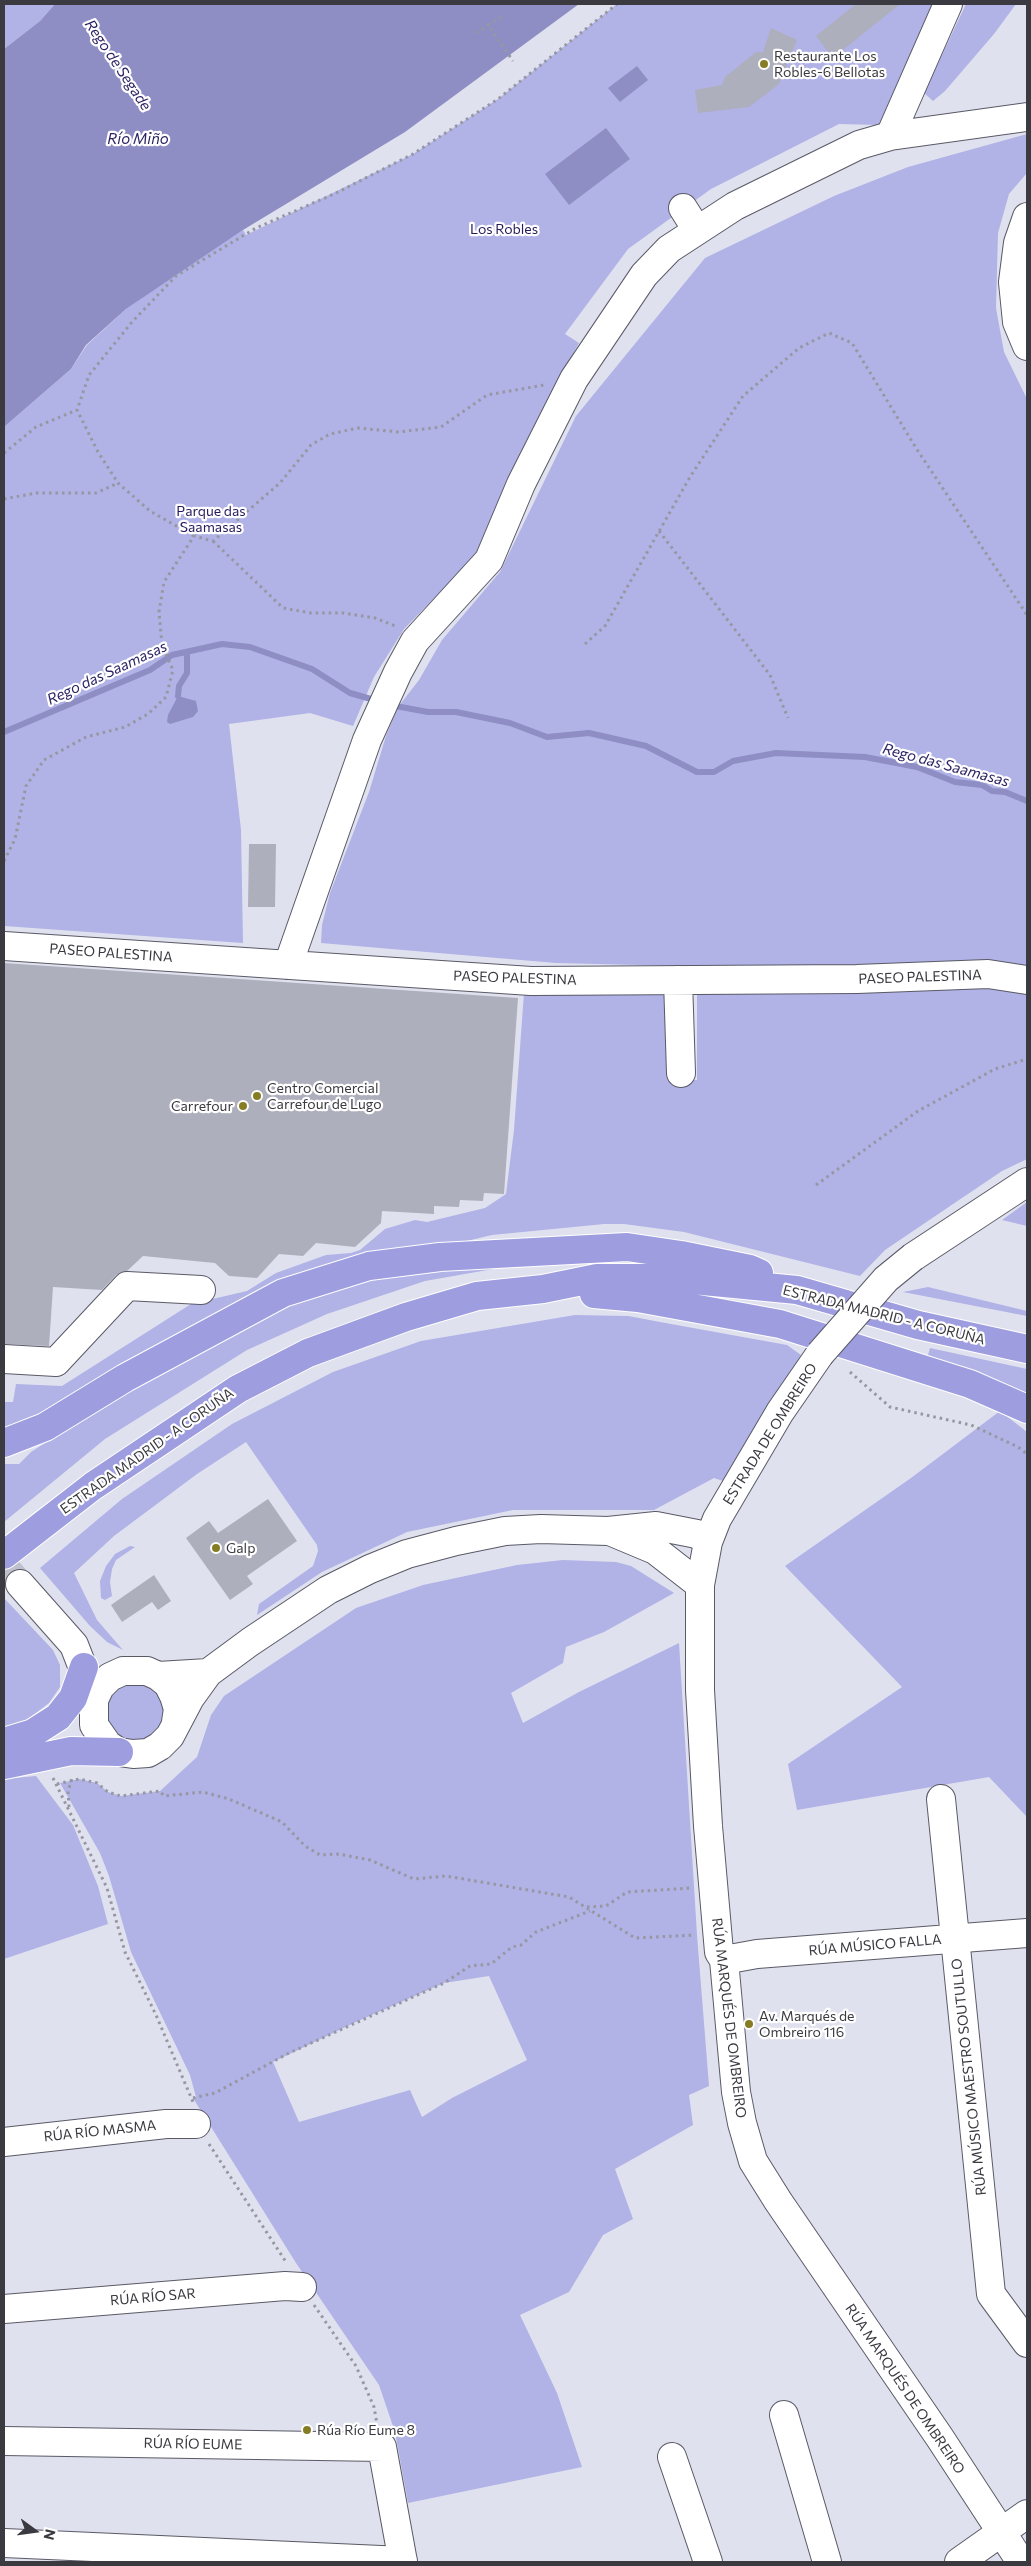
<!DOCTYPE html>
<meta charset="utf-8">
<style>
body{margin:0}
#map{position:relative;width:1031px;height:2566px;overflow:hidden;background:#e0e1ef;font-family:Commissioner,sans-serif}
canvas{display:block}
.frame{position:absolute;inset:0;border:5px solid #3a3a40;pointer-events:none}
.north{position:absolute;left:10px;top:2506px;width:50px;height:50px;-webkit-text-stroke:4px #fff;paint-order:stroke;rotate:104deg;font-size:14px;font-weight:700;line-height:20px;text-align:center;color:#3a3a40}
.north::after{content:'';display:block;margin:auto;width:18px;height:22px;background:#3a3a40;clip-path:polygon(50% 0,100% 100%,50% 72%,0 100%)}
</style>
<div id="map">
<canvas width="1031" height="2566"></canvas>
<div class="frame"></div>
<div class="north">N</div>
</div>
<script>
const ctx = document.querySelector('canvas').getContext('2d');
ctx.lineJoin = 'round';
function paint(path, color) { ctx.fillStyle = color; ctx.fill(path, 'evenodd'); }
const shape = rows => new Path2D(rows.map(r => 'M' + r).join(''));
function trace(path, color, width, dash) { ctx.strokeStyle = color; ctx.lineWidth = width; ctx.lineCap = dash ? 'butt' : 'round'; ctx.setLineDash(dash || []); ctx.stroke(path); }
function drawText(font, color, halo, rows, align = 'center') {
  ctx.font = font + ' Commissioner,sans-serif'; ctx.lineWidth = 4.5; ctx.setLineDash([]); ctx.textBaseline = 'middle'; ctx.strokeStyle = halo; ctx.fillStyle = color; for (const [text, x, y, turn = 0] of rows) {
    ctx.save(); ctx.translate(x, y); ctx.rotate((+turn || 0) * Math.PI / 180); ctx.textAlign = isNaN(turn) ? turn : align; if (halo) ctx.strokeText(text, 0, 0); ctx.fillText(text, 0, 0); ctx.restore();
  }
}
paint(shape([
 [4,4,55,4,40,21,4,49],
 [617,4,939,4,879,125,839,124,711,189,628,249,565,334,579,343,549,397,480,551,404,629,374,677,353,726,310,713,229,724,241,830,243,943,4,926,4,427,71,369,87,345,126,309,146,295,243,230,246,235,413,154,498,99],
 [966,4,1016,4,994,34,945,91,933,101,924,93],
 [1027,134,1027,173,1009,194,998,233,996,308,1004,352,1027,399,1027,970,805,969,556,963,321,943,322,925,330,893,369,792,386,736,398,707,419,680,442,640,500,572,576,416,705,258,834,196,908,167],
 [941,983,1027,987,1027,1159,1002,1171,885,1250,860,1276,684,1232,624,1224,604,1224,492,1235,458,1243,396,1251,26,1425,23,1421,4,1427,4,1402,13,1402,16,1384,62,1386,191,1304,247,1291,276,1273,326,1255,351,1253,360,1250,385,1229,415,1220,427,1222,485,1208,506,1194,514,1130,524,993,665,994,671,1080,697,1080,697,992],
 [1027,1202,1027,1226,1002,1220],
 [556,1258,425,1281,327,1314,247,1350,105,1439,4,1522,4,1464,19,1464,31,1452,164,1366,255,1320,332,1289,377,1277],
 [928,1287,1027,1311,1027,1316,903,1292],
 [575,1315,628,1316,671,1324,787,1345,801,1355,723,1481,714,1478,654,1510,513,1510,407,1532,322,1572,257,1615,259,1604,313,1566,318,1551,317,1545,246,1442,197,1474,114,1536,74,1573,97,1620,123,1650,107,1642,90,1626,40,1568,122,1499,232,1424,333,1372,421,1341],
 [930,1348,1027,1369,1027,1396,928,1355],
 [1000,1411,1027,1432,1027,1817,989,1777,797,1810,788,1764,902,1687,785,1566,911,1478],
 [130,1546,135,1547,116,1560,112,1569,110,1582,112,1596,105,1600,101,1598,100,1581,106,1566,115,1554],
 [563,1560,616,1562,631,1566,674,1593,604,1632,566,1647,563,1663,511,1693,523,1723,579,1692,679,1643,697,1935,709,2086,689,2095,693,2125,615,2169,633,2219,603,2235,569,2292,520,2315,557,2393,582,2467,408,2503,395,2432,379,2385,296,2263,193,2098,196,2097,190,2075,131,1952,109,1876,100,1853,60,1783,79,1779,97,1783,108,1792,121,1796,160,1791,197,1757,211,1715,224,1696,356,1608,423,1585,517,1565],
 [489,1976,527,2060,452,2098,422,2117,410,2090,299,2122,273,2062,356,2022,444,1983],
 [4,1598,53,1650,60,1665,60,1687,49,1703,27,1720,4,1729],
 [149,1683,164,1698,166,1725,139,1747,107,1731,105,1701,118,1685],
 [36,1776,73,1825,98,1886,108,1924,4,1959,4,1779]
]), '#b1b2e6');
paint(shape([
 [55,4,579,4,405,132,243,230,126,309,86,345,71,369,4,427,4,49,40,21],
 [637,66,648,80,620,102,608,88],
 [606,128,630,159,569,205,545,174],
 [178,696,196,701,198,711,193,717,170,724,167,722,168,715]
]), '#8e8ec5');
trace(shape([
 [178,696,179,686,187,673,187,653],
 [390,705,428,712,456,712,510,723,547,737,589,733,646,746,697,772,714,772,733,761,776,753,865,757,917,767,955,782,982,785,992,791,1005,792,1027,801],
 [4,732,150,670,172,655,222,644,250,647,312,669,350,693,378,701]
]), '#8e8ec5', 6);
paint(shape([
 [856,4,900,4,833,58,816,36],
 [771,28,797,40,779,84,749,107,698,113,695,90,722,85,725,77,756,52,763,52],
 [249,844,276,844,275,907,248,907],
 [4,963,518,998,504,1194,484,1193,483,1201,460,1200,459,1207,434,1206,434,1214,382,1211,381,1223,355,1247,316,1243,303,1256,279,1254,257,1278,229,1276,215,1263,143,1256,127,1271,116,1275,102,1290,53,1287,49,1346,4,1344],
 [268,1499,297,1541,247,1576,253,1584,230,1600,186,1538,209,1521,218,1533],
 [154,1575,171,1601,158,1610,152,1602,122,1622,111,1605]
]), '#aeafbc');
trace(shape([
 [4,1566,20,1584]
]), '#bfc0cc', 28, [28, 14]);
const minor = shape([
 [890,136,948,4],
 [683,208,697,230],
 [1027,217,1018,243,1013,282,1017,322,1027,346],
 [4,946,531,981,857,979,988,974,1027,980],
 [288,965,367,740,398,672,415,641,489,560,521,484,574,379,644,275,669,249,735,206,859,145,890,136,1027,117],
 [678,980,681,1073],
 [913,1257,1027,1182],
 [820,1354,780,1412,717,1519,708,1542,700,1585,700,1690,708,1826,719,1952,724,1960,736,2092,742,2123,753,2161,778,2201,940,2438,1021,2562],
 [4,1359,56,1362,127,1286,201,1290],
 [612,1532,655,1550,700,1585],
 [20,1584,74,1645,91,1689],
 [158,1676,208,1673,250,1642,328,1590,370,1569,407,1554,456,1541,505,1531,541,1529,608,1531,656,1526,697,1534,708,1542],
 [176,1722,178,1709,174,1696,168,1684,158,1676,147,1671,123,1671,110,1677,100,1687,94,1700,94,1725,108,1745,119,1752,133,1754,148,1753,160,1746,170,1736,190,1698,208,1673],
 [941,1799,991,2294,1027,2343],
 [724,1960,757,1954,1027,1933],
 [4,2142,166,2124,196,2124],
 [4,2309,285,2286,302,2287],
 [784,2415,827,2562],
 [4,2441,382,2447,403,2562],
 [672,2457,708,2562],
 [4,2543,403,2561],
 [959,2562,1027,2514]
]);
const highway = shape([
 [594,1294,638,1298,780,1324,970,1384,1027,1409],
 [4,1443,45,1427,125,1378,283,1293,369,1266,440,1257,627,1247,681,1255,750,1269,759,1273],
 [4,1555,93,1486,238,1389,308,1353,406,1317,477,1296,543,1289,597,1278,672,1278,797,1290,918,1325,1027,1349],
 [4,1742,33,1733,58,1717,73,1698,84,1667],
 [4,1765,71,1751,119,1752]
]);
trace(minor, '#595a66', 30);
trace(highway, '#fff', 30);
trace(shape([
 [501,17,488,25,513,61],
 [476,33,488,25],
 [4,453,36,427,77,410],
 [4,499,36,493,96,493,118,483],
 [659,531,770,675,788,718],
 [194,536,150,511,118,483,98,452,77,410,89,375,132,322,176,276,256,228,334,194,413,154,498,99,617,4],
 [213,541,283,608,311,613,343,613,375,618,398,627],
 [585,644,605,626,690,477,743,396,799,348,829,333,852,343,916,448,1027,615],
 [4,861,15,839,26,786,44,760,86,737,125,727,148,714,166,697,173,670,162,645,159,612,164,582,194,536,213,541,280,483,311,445,330,434,358,428,399,432,441,427,487,395,544,385],
 [816,1185,918,1111,995,1069,1027,1059],
 [850,1372,890,1407,971,1425,1018,1447,1027,1454],
 [53,1778,107,1888,125,1952,156,2015,193,2102],
 [57,1784,79,1779,97,1783,108,1792,121,1796,160,1791,164,1796,203,1792,229,1799,282,1822,305,1846,320,1855,339,1854,370,1860,414,1879,446,1876,569,1897,635,1938,695,1935],
 [69,1807,68,1791,72,1779],
 [587,1907,606,1906,627,1892,691,1888],
 [193,2098,215,2093,287,2054,444,1983,470,1966,491,1964,512,1947,521,1945,536,1932,590,1911],
 [209,2144,286,2262],
 [314,2305,356,2366,374,2407,377,2424]
]), '#9697a1', 3, [2.5, 4]);
trace(minor, '#fff', 28);
trace(highway, '#9e9ddf', 28);
const minorBridge = shape([
 [820,1354,886,1279,913,1257]
]);
trace(minorBridge, '#595a66', 30, []);
trace(minorBridge, '#fff', 28);
for (const [x, y, r, color] of [
 [764,64,5,"#857d24"],
 [257,1096,5,"#857d24"],
 [243,1106,5,"#857d24"],
 [216,1548,5,"#857d24"],
 [749,2024,5,"#857d24"],
 [307,2430,5,"#857d24"]
]) { const dot = new Path2D(); dot.arc(x, y, r, 0, 2 * Math.PI); ctx.fillStyle = color; ctx.fill(dot); trace(dot, '#fff', 2); }
drawText('14px', '#3a3a40', '#fff', [
 ["Restaurante Los",774,56],
 ["Robles-6 Bellotas",774,72],
 ["Centro Comercial",267,1088],
 ["Carrefour de Lugo",267,1104],
 ["Carrefour",233,1106,"right"],
 ["Galp",226,1548],
 ["Av. Marqués de",759,2016],
 ["Ombreiro 116",759,2032],
 ["Rúa Río Eume 8",317,2430]
], 'left');
drawText('14px', '#261c5d', '#fff', [
 ["Los Robles",504,229],
 ["Parque das",211,511],
 ["Saamasas",211,527]
]);
drawText('14px', '#3a3a40', '#fff', [
 ["PASEO PALESTINA",111,953,4],
 ["PASEO PALESTINA",920,977,-2],
 ["PASEO PALESTINA",515,978,2],
 ["ESTRADA MADRID - A CORUÑA",884,1315,14],
 ["ESTRADA DE OMBREIRO",770,1434,-58],
 ["ESTRADA MADRID - A CORUÑA",147,1451,-35],
 ["RÚA MÚSICO FALLA",875,1945,-5],
 ["RÚA MARQUÉS DE OMBREIRO",729,2018,83],
 ["RÚA MÚSICO MAESTRO SOUTULLO",969,2077,-96],
 ["RÚA RÍO MASMA",100,2131,-6],
 ["RÚA RÍO SAR",153,2297,-5],
 ["RÚA MARQUÉS DE OMBREIRO",905,2389,56],
 ["RÚA RÍO EUME",193,2444,1]
]);
drawText('italic 15px', '#2c2364', '#fff', [
 ["Rego de Segade",118,65,56],
 ["Río Miño",138,139],
 ["Rego das Saamasas",107,673,-25],
 ["Rego das Saamasas",946,765,15]
]);
</script>
